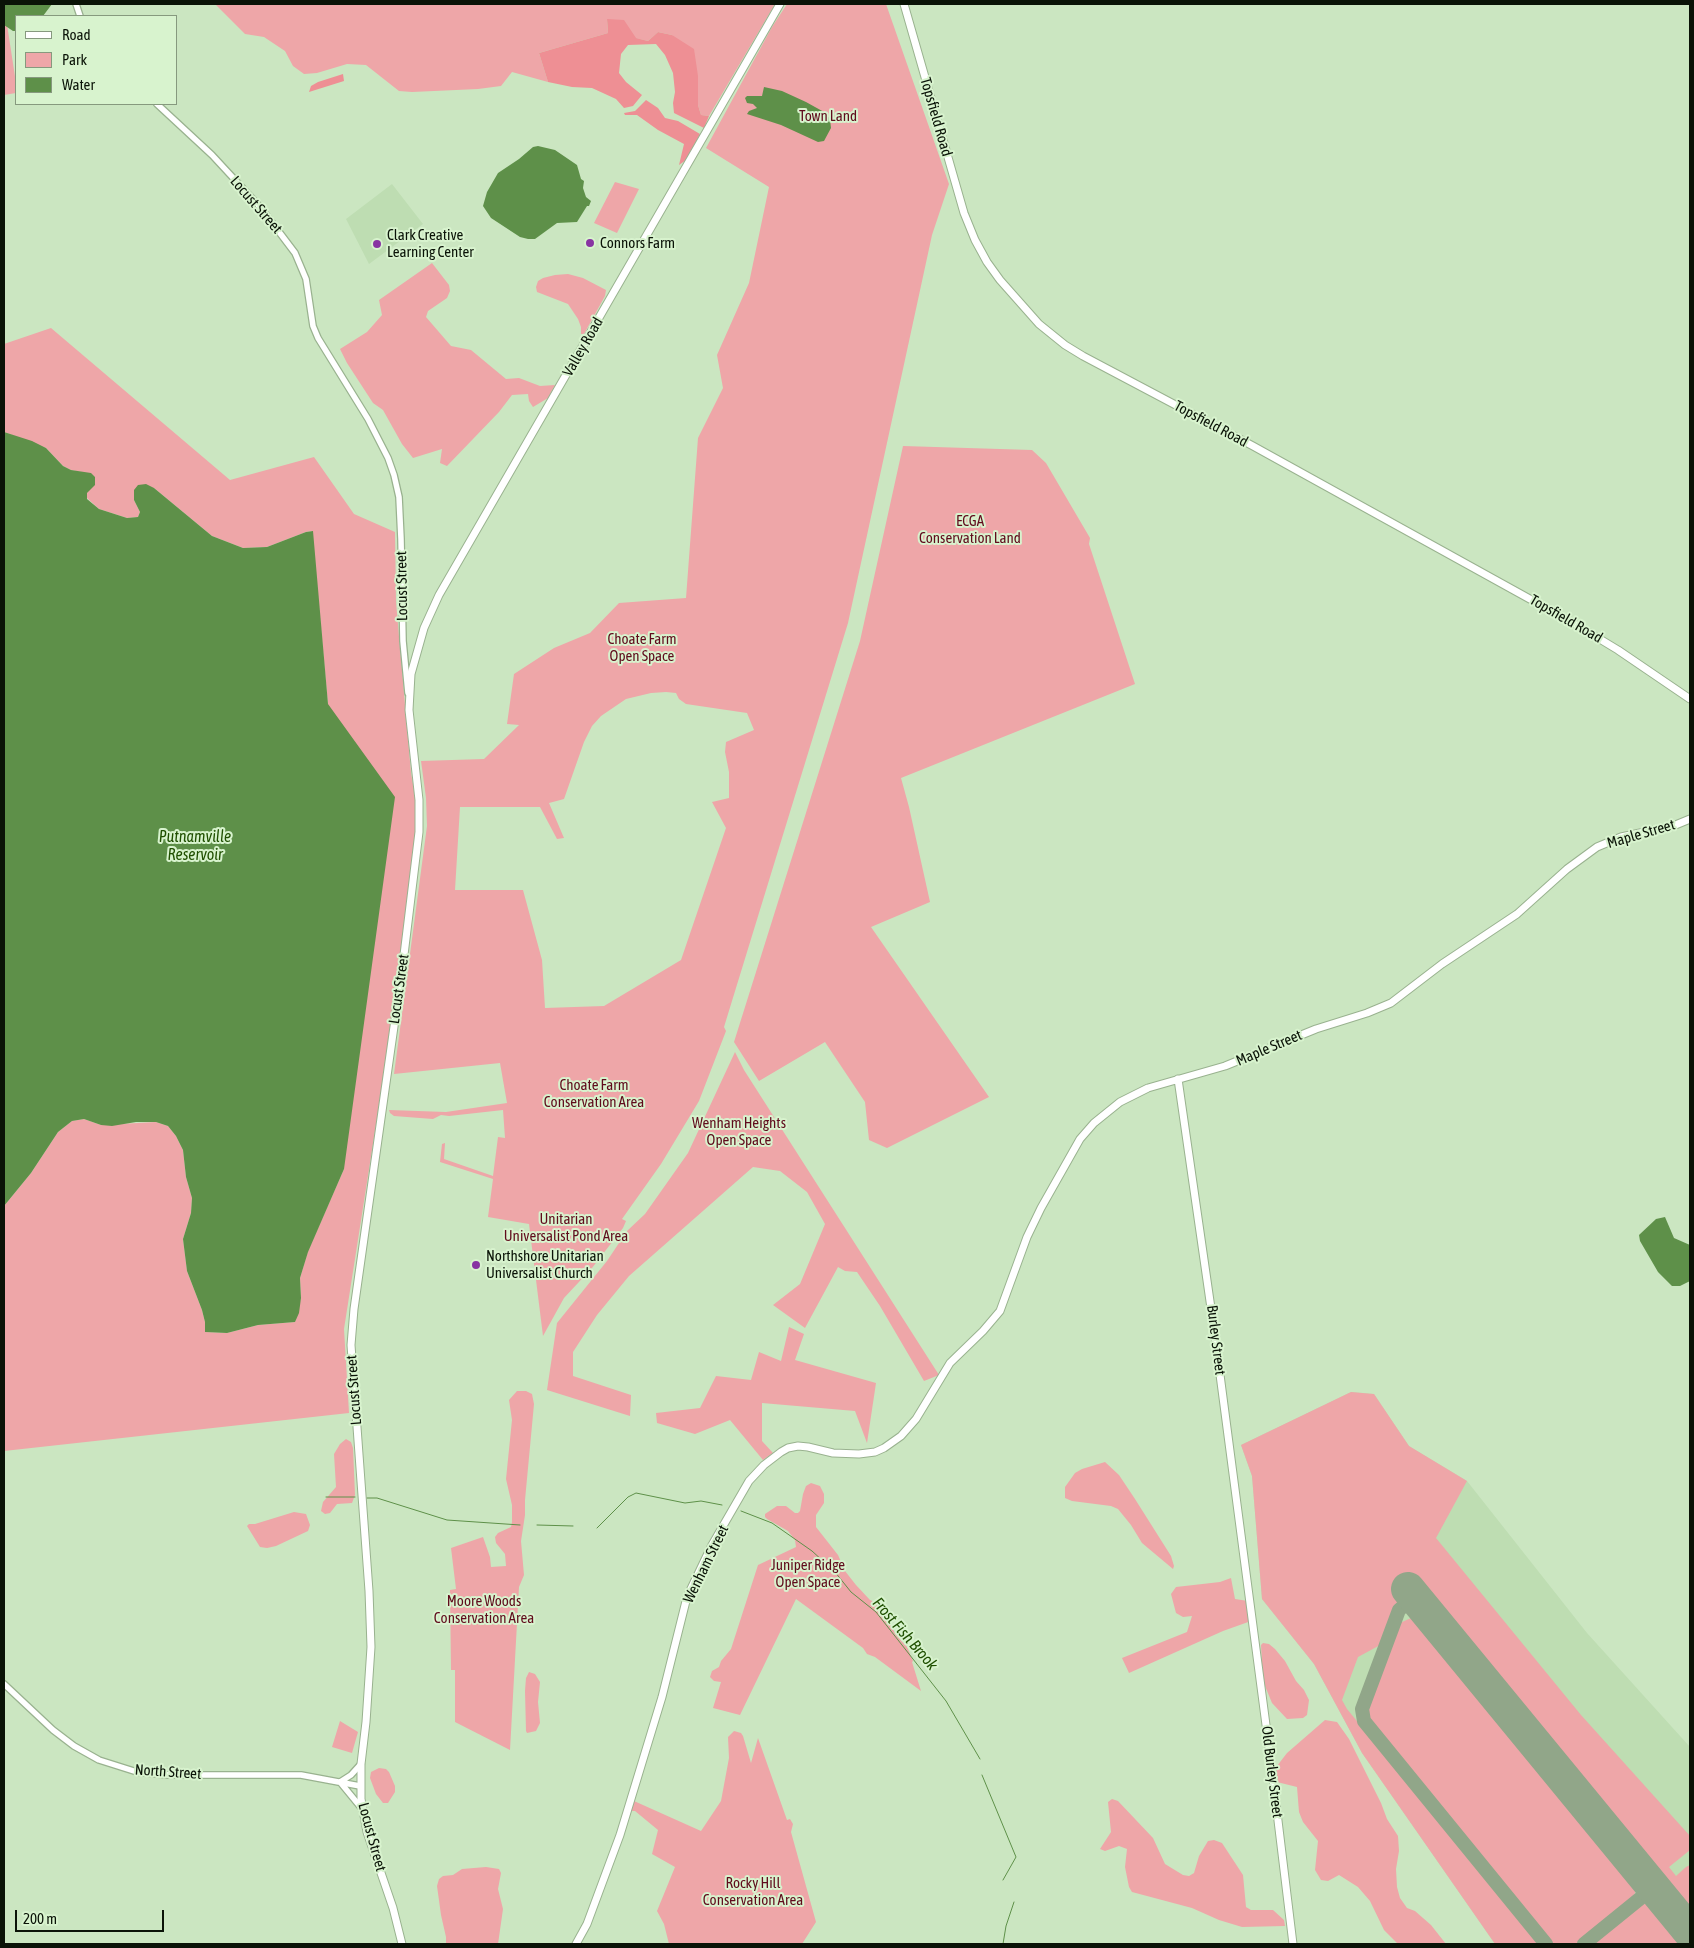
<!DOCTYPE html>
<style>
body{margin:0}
#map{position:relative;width:1694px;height:1948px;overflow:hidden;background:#cbe6c1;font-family:"Asap Condensed",sans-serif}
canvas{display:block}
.frame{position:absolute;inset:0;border:5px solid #0a1307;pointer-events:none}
.legend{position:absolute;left:15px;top:15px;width:162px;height:90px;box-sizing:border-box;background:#d8f3ce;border:1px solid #86997e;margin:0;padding:6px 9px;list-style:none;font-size:15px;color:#0a1307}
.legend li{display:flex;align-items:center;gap:10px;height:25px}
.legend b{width:25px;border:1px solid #86997e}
.scale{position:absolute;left:15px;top:1910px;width:149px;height:22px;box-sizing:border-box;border:2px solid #0a1307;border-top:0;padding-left:6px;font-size:15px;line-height:18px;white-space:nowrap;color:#0a1307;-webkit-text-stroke:4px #d8f3ce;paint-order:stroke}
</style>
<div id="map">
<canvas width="1694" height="1948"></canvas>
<div class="frame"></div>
<ul class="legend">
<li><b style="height:6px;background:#fff"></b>Road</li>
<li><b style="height:14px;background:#eea6a8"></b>Park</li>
<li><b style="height:14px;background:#5e9049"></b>Water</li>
</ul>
<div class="scale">200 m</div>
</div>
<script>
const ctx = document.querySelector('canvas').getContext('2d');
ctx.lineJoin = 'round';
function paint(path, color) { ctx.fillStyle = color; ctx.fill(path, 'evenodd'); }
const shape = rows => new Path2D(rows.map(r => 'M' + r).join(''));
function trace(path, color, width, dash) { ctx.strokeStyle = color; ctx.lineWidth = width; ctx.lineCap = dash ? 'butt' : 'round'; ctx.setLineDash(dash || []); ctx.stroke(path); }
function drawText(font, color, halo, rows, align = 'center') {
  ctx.font = font + ' "Asap Condensed",sans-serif'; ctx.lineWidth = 4; ctx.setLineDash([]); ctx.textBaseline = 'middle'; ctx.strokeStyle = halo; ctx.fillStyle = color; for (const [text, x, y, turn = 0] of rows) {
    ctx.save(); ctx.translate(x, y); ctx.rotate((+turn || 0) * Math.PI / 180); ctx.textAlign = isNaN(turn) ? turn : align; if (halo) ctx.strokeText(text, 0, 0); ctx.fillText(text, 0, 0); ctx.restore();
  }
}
paint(shape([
 [392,184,423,224,369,264,346,219],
 [1351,1392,1374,1394,1409,1446,1467,1481,1587,1633,1690,1747,1690,1944,1495,1944,1362,1753,1314,1664,1262,1599,1252,1476,1241,1445]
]), '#beddb2');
paint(shape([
 [215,4,775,4,709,116,701,115,698,105,698,76,672,35,658,32,648,41,635,38,607,19,608,33,539,53,548,82,512,72,501,86,478,89,412,92,399,91,366,65,347,64,317,73,304,74,293,66,285,51,264,37,245,34],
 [787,4,886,4,949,184,932,235,848,623,724,1027,726,1031,699,1101,661,1164,622,1219,626,1221,623,1228,592,1268,564,1298,543,1336,529,1224,488,1217,493,1179,440,1162,442,1144,445,1143,444,1159,493,1176,498,1137,505,1138,503,1110,449,1116,441,1115,433,1119,394,1116,390,1113,389,1110,446,1112,507,1103,500,1063,394,1074,427,826,426,798,421,761,484,759,519,725,507,724,514,674,554,648,590,633,619,603,686,598,698,438,723,388,717,355,749,283,769,187,706,148,772,27],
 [666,692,676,693,679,699,686,704,747,713,754,730,726,742,725,752,729,772,729,798,712,802,726,828,681,960,604,1006,545,1008,542,960,523,890,455,890,460,807,540,807,557,839,564,838,549,803,564,799,584,742,592,726,601,716,626,699,651,693],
 [4,5,16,83,16,93,4,95],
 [615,182,639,189,617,233,594,223],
 [432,263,449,285,450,291,447,298,428,311,426,317,451,346,471,350,506,379,519,378,540,386,555,385,548,398,533,407,529,401,528,394,512,395,499,412,447,466,440,463,442,449,413,458,402,444,383,410,373,403,347,363,340,349,367,332,382,315,379,300],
 [568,274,583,278,606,290,605,296,584,334,581,334,581,327,578,319,568,304,537,292,536,287,538,281,543,278,555,275],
 [51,328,230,480,314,457,354,514,395,532,396,602,411,773,417,807,417,845,385,1067,344,1329,349,1413,4,1451,4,1206,31,1173,58,1132,72,1121,84,1119,101,1125,156,1122,168,1126,176,1136,183,1150,186,1177,192,1198,191,1213,183,1239,187,1271,202,1310,205,1322,205,1332,227,1333,258,1325,295,1322,301,1298,300,1278,308,1251,344,1169,328,704,312,531,306,532,267,547,243,548,212,536,154,488,134,500,140,512,138,517,127,518,99,509,87,498,87,493,95,477,91,474,71,470,63,466,46,448,4,432,4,344],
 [903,446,1032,450,1046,463,1090,538,1089,544,1135,684,901,778,909,807,930,902,871,927,989,1097,887,1148,869,1140,865,1102,825,1042,759,1081,734,1042,860,641],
 [735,1052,744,1070,939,1375,924,1381,880,1306,857,1272,845,1271,838,1267,805,1328,773,1305,800,1284,825,1224,807,1192,780,1171,753,1167,629,1276,597,1315,573,1352,573,1376,631,1395,630,1416,547,1390,557,1323,607,1261,627,1231,645,1214,688,1153],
 [789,1327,804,1334,795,1360,876,1383,867,1443,855,1411,762,1403,762,1441,773,1453,763,1460,730,1420,695,1434,657,1423,656,1413,700,1408,716,1376,751,1380,759,1352,781,1361],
 [517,1391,526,1391,532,1394,534,1404,525,1500,525,1515,521,1541,524,1575,519,1587,510,1750,455,1722,455,1670,451,1670,450,1590,456,1589,451,1548,483,1537,490,1557,491,1567,506,1566,505,1554,496,1543,495,1537,498,1533,511,1527,512,1522,512,1505,506,1479,512,1420,509,1400],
 [1351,1392,1374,1394,1409,1446,1467,1481,1436,1538,1581,1715,1690,1836,1690,1850,1669,1867,1676,1876,1686,1867,1690,1865,1690,1915,1416,1582,1399,1597,1382,1644,1358,1657,1342,1700,1347,1709,1540,1944,1495,1944,1362,1753,1314,1664,1262,1599,1252,1476,1241,1445],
 [346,1439,351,1442,353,1448,355,1495,352,1503,337,1504,330,1513,325,1514,321,1511,323,1502,336,1487,334,1454,340,1444],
 [1105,1462,1119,1475,1135,1499,1171,1556,1174,1566,1173,1569,1142,1543,1131,1525,1118,1509,1111,1506,1072,1501,1065,1498,1065,1487,1075,1473,1082,1469],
 [811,1483,820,1486,824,1494,824,1503,816,1515,816,1527,838,1555,845,1571,856,1585,870,1600,881,1605,885,1609,895,1634,907,1647,913,1661,912,1662,921,1691,875,1657,867,1654,863,1648,796,1599,740,1715,713,1708,721,1682,714,1681,710,1677,712,1671,719,1667,721,1661,731,1649,758,1565,796,1547,795,1540,788,1531,767,1519,765,1517,765,1514,777,1506,786,1506,795,1513,798,1513,800,1511,803,1494,806,1486],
 [294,1512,306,1514,310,1525,308,1531,276,1546,267,1548,260,1547,247,1526,249,1524,255,1524],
 [1231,1578,1235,1599,1248,1601,1251,1621,1223,1631,1129,1673,1122,1658,1187,1632,1192,1616,1183,1617,1176,1613,1171,1594,1176,1587,1220,1582],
 [1411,1618,1419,1620,1636,1884,1635,1893,1632,1898,1576,1944,1552,1944,1368,1720,1367,1712,1400,1623],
 [1263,1643,1269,1644,1275,1649,1285,1661,1296,1681,1304,1690,1309,1700,1307,1715,1303,1718,1287,1719,1272,1703,1263,1681,1261,1645],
 [529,1672,535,1674,540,1682,538,1702,540,1723,536,1731,527,1733,526,1731,525,1691,526,1678],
 [1325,1720,1337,1722,1349,1739,1381,1803,1387,1819,1398,1836,1399,1851,1396,1869,1397,1887,1400,1898,1407,1908,1415,1911,1431,1925,1446,1944,1398,1944,1384,1930,1370,1901,1358,1887,1339,1875,1328,1881,1321,1880,1315,1870,1318,1841,1303,1822,1299,1812,1297,1787,1277,1782,1269,1775,1272,1769,1277,1766,1287,1753],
 [340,1721,358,1732,352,1753,332,1747],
 [734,1731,741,1733,743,1736,751,1763,758,1738,787,1820,790,1819,793,1824,791,1832,816,1922,802,1944,669,1944,664,1924,657,1911,675,1867,652,1854,658,1830,635,1811,631,1811,634,1801,701,1831,721,1801,729,1758,728,1737],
 [379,1768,386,1769,389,1772,395,1786,395,1792,388,1803,383,1803,376,1794,370,1778,371,1772],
 [1112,1799,1118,1801,1153,1838,1165,1864,1183,1875,1189,1876,1194,1873,1199,1856,1208,1841,1214,1840,1222,1843,1243,1875,1246,1907,1251,1910,1273,1910,1284,1920,1285,1926,1242,1927,1219,1920,1192,1908,1132,1892,1129,1887,1125,1867,1127,1849,1119,1846,1105,1851,1100,1849,1111,1832,1108,1802],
 [486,1867,499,1869,501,1873,498,1889,503,1909,498,1944,446,1944,446,1937,441,1915,437,1886,439,1879,443,1876,453,1875,462,1869],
 [1648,1903,1653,1906,1685,1944,1592,1944,1640,1905]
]), '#eea6a8');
paint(shape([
 [607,19,624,20,636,38,648,41,658,32,672,35,694,49,698,76,698,105,701,115,709,116,704,128,674,113,673,103,675,92,673,73,665,55,656,44,628,45,621,54,619,73,626,82,642,95,633,106,624,108,616,99,592,88,572,87,548,82,539,53,608,33],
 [343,74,344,81,309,92,311,86,318,82],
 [646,100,658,108,665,118,678,121,700,134,686,160,679,165,684,144,658,130,637,115,625,115,624,113,635,111]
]), '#ee8f94');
paint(shape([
 [4,4,52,4,43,16,16,16,16,31,13,31,4,25],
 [764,87,782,91,806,102,824,112,830,119,831,128,824,141,818,142,781,125,747,114,749,111,757,108,753,104,747,103,745,98,747,96,762,96],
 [538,146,555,150,577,165,581,179,584,181,583,188,586,197,591,201,589,206,587,206,577,222,557,223,535,239,528,239,520,237,491,218,483,206,487,192,498,173,519,159,533,147],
 [4,432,32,441,46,448,63,466,71,470,91,473,95,477,95,485,87,493,87,499,99,509,127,518,138,517,140,512,134,500,134,490,138,485,146,484,154,488,212,536,243,548,267,547,306,532,313,531,328,704,395,797,344,1169,308,1252,300,1278,301,1298,299,1313,295,1322,258,1325,227,1333,205,1332,205,1322,202,1310,187,1271,183,1239,191,1213,192,1198,186,1177,183,1150,176,1136,168,1126,156,1122,136,1122,112,1126,101,1125,84,1119,72,1121,58,1132,31,1173,4,1206],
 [1665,1217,1674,1238,1690,1245,1690,1281,1680,1286,1672,1286,1658,1272,1640,1241,1639,1235,1656,1219]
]), '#5e9049');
trace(shape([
 [326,1497,355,1497],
 [367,1498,377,1498,447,1520,520,1525],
 [741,1511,772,1523,812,1551,835,1572,851,1592,876,1612,946,1701,980,1759],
 [537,1525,573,1526],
 [597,1528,628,1497,636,1493,685,1503,701,1501,722,1505],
 [982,1775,1016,1857,1003,1880],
 [1003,1944,1006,1926,1014,1902]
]), '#5e9049', 1);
trace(shape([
 [1421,1605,1407,1603,1399,1610,1362,1709,1364,1721,1546,1944],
 [1584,1944,1653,1888]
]), '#91a689', 14);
trace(shape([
 [1408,1589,1690,1932]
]), '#91a689', 34);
const minor = shape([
 [76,4,80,16],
 [157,104,212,155,261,208,295,253,306,279,313,326,318,338,368,419,388,458,394,475,399,497,401,539,403,641,408,693],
 [4,1684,53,1730,74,1746,99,1760,137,1772,169,1775,301,1775,360,1786],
 [361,1764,351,1775,340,1782,363,1810]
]);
const major = shape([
 [904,4,964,213,975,240,987,262,1000,280,1039,324,1065,345,1083,356,1253,446,1575,624,1618,650,1690,699],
 [1178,1079,1214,1329,1271,1763,1293,1944],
 [402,1944,393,1908,367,1832,361,1799,361,1764,366,1722,371,1647,369,1591,351,1345,354,1309,403,963,419,832,419,800,409,710,411,674,424,628,439,595,780,4],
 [576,1944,587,1924,620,1835,662,1697,687,1597,712,1545,749,1481,764,1465,781,1452,788,1448,798,1446,808,1447,833,1453,859,1454,875,1452,884,1448,901,1436,916,1419,950,1363,983,1331,1000,1311,1027,1237,1041,1208,1080,1139,1094,1123,1120,1102,1148,1088,1225,1066,1316,1029,1367,1013,1391,1003,1442,964,1517,914,1567,869,1597,847,1621,837,1673,826,1690,819]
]);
trace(minor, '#99b28f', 8);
trace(major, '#99b28f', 9);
trace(minor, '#fff', 5.5);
trace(major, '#fff', 7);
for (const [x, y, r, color] of [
 [590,243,5,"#8834a2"],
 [377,244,5,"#8834a2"],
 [476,1265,5,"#8834a2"]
]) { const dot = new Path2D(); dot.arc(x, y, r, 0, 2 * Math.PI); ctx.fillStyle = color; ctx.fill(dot); trace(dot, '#d8f3ce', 2); }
drawText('15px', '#600b1c', '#d8f3ce', [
 ["Town Land",828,116],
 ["ECGA",970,521],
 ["Conservation Land",970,538],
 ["Choate Farm",642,639],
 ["Open Space",642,656],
 ["Choate Farm",594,1085],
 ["Conservation Area",594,1102],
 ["Wenham Heights",739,1123],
 ["Open Space",739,1140],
 ["Unitarian",566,1219],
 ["Universalist Pond Area",566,1236],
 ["Juniper Ridge",808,1565],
 ["Open Space",808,1582],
 ["Moore Woods",484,1601],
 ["Conservation Area",484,1618],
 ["Rocky Hill",753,1883],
 ["Conservation Area",753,1900]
]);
drawText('15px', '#0a1307', '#d8f3ce', [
 ["Topsfield Road",936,117,74],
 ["Locust Street",256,205,49],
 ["Valley Road",583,347,-60],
 ["Topsfield Road",1211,424,28],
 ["Locust Street",402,586,-91],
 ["Topsfield Road",1566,619,30],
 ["Maple Street",1641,834,-16],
 ["Locust Street",399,989,-82],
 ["Maple Street",1269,1048,-23],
 ["Burley Street",1216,1340,83],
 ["Locust Street",354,1390,-94],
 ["Wenham Street",706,1564,-64],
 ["North Street",168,1772,4],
 ["Old Burley Street",1272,1772,83],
 ["Locust Street",372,1837,75]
]);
drawText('15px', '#0a1307', '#d8f3ce', [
 ["Clark Creative",387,235],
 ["Learning Center",387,252],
 ["Connors Farm",600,243],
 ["Northshore Unitarian",486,1256],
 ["Universalist Church",486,1273]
], 'left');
drawText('italic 16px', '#1f4f00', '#d8f3ce', [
 ["Putnamville",195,837],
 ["Reservoir",195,855],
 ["Frost Fish Brook",905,1634,49]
]);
</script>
